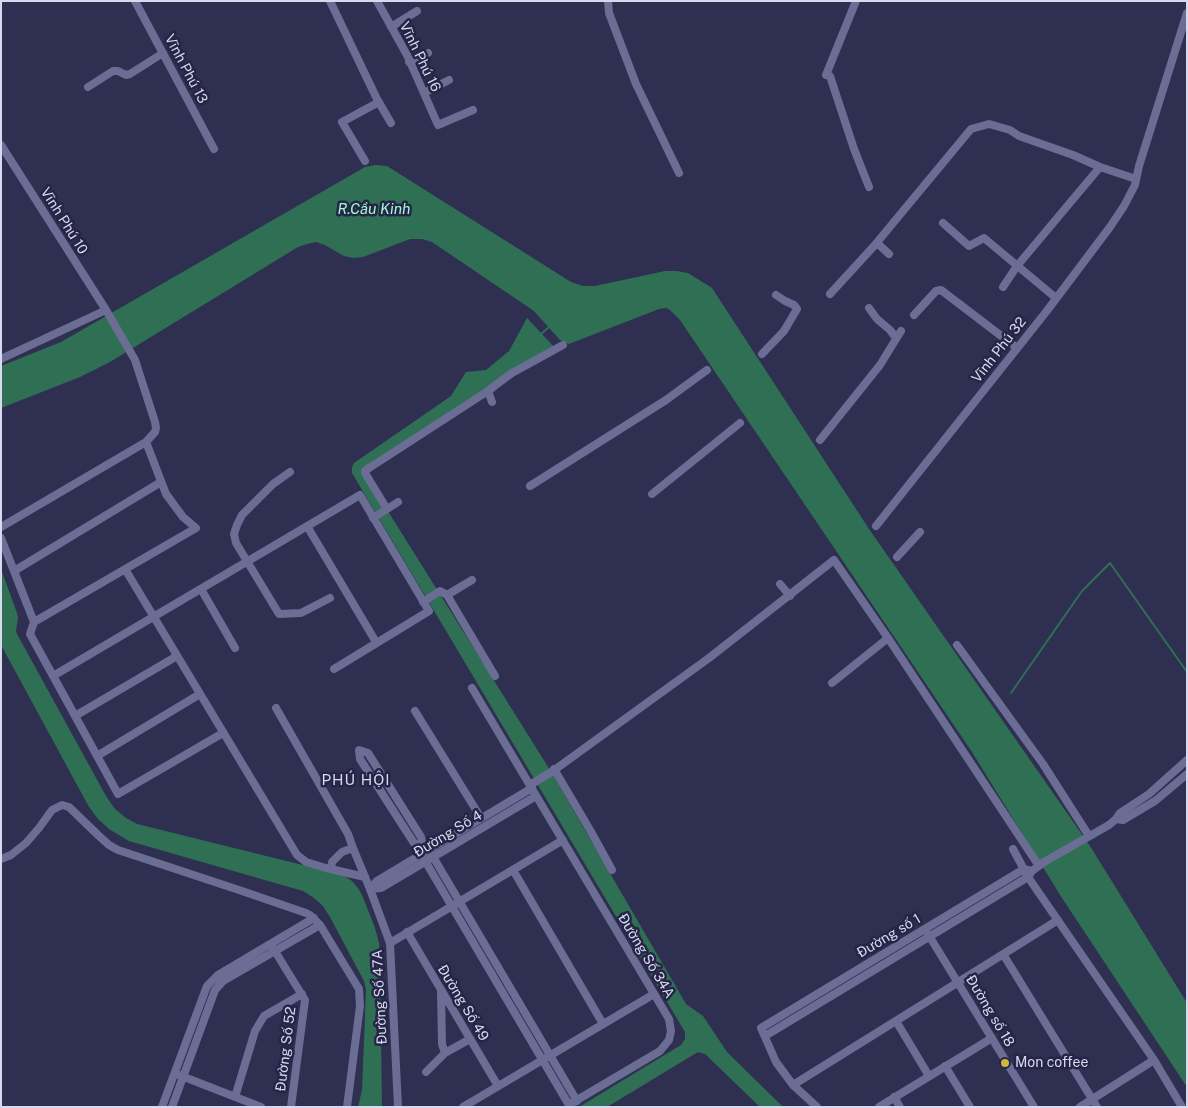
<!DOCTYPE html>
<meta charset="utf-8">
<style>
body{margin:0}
#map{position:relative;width:1188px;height:1108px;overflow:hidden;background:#2f2f52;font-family:"Public Sans",sans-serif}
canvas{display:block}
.frame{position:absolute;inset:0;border:2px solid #d7d9ef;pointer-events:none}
</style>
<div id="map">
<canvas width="1188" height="1108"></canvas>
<div class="frame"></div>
</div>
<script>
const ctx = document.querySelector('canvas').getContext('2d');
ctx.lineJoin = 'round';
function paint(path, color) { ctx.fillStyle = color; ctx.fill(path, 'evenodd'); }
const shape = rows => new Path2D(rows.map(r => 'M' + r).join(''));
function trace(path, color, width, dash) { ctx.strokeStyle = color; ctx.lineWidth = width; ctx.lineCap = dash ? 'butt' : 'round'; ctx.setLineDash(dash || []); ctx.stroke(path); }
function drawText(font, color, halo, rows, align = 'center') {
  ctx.font = font + ' "Public Sans",sans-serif'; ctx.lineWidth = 5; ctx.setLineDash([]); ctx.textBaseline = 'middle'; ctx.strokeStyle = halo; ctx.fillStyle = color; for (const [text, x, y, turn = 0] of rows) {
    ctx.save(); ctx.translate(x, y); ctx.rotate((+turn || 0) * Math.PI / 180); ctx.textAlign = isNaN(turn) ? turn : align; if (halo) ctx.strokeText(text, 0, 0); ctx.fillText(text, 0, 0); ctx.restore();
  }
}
paint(shape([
 [376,165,387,166,571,282,583,286,595,286,665,271,677,271,688,273,712,288,869,529,1090,846,1187,1003,1187,1087,1062,898,972,752,680,320,670,310,666,308,659,309,569,344,560,340,534,311,432,242,422,239,410,239,363,257,353,258,344,256,325,245,316,242,307,244,298,247,110,362,80,377,1,408,1,366,61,342,365,167],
 [527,318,554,347,364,473,550,770,686,1004,703,1016,727,1052,783,1107,760,1107,705,1054,698,1052,607,1107,579,1107,681,1045,685,1039,685,1032,352,473,352,467,354,463,451,396,466,372,486,370,509,351],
 [1,569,17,613,18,617,16,631,17,634,106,796,115,809,126,818,137,824,343,875,352,881,358,888,362,895,375,928,379,943,380,961,382,1107,358,1107,362,1090,366,990,364,981,330,917,323,906,314,898,303,891,129,841,109,829,98,819,89,807,1,645]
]), '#2f7054');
trace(shape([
 [541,334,549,327],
 [1011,693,1082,591,1110,563,1187,672]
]), '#2f7054', 2);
trace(shape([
 [135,1,214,149],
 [330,1,377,99,391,123],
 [377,1,407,55,438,125,473,110],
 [608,1,609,13,636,84,679,173],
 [391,27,417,11],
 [409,62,428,53],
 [826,75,856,1],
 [830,76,854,149,869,187],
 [88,87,113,71,118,71,126,75,130,74,163,53],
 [424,93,449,80],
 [1,145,106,310,135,360,155,422,156,428,155,432,146,442,1,527],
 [365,161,342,122,379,102],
 [943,223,969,246,984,238,1056,298],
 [877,243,889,254],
 [1003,287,1017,266,1100,167],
 [830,294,874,246,971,129,989,124,1010,130,1019,136,1073,155,1100,167,1136,179],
 [869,308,877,319,890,330,896,338],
 [914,315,936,291,941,290,1017,348],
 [762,354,784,331,797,309,794,305,785,301,776,295],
 [1,359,106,310],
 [492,402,488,391,497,384,512,373,563,345],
 [820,440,880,365,901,331],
 [369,468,380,461,488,391],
 [369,468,365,471,365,473,387,509],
 [290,472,273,484,242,515,237,525,234,534,236,543,279,614,301,613,330,598],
 [530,486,666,400,707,370],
 [652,494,740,423],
 [373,518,398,502],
 [307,526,376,642],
 [876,526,1046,312,1110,227,1124,206,1135,185,1139,166,1187,13],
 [1,538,34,622,30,634,118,794,223,733],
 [897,557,920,532],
 [125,569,297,855,306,862,326,868,365,877],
 [14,571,161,482],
 [780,584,790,596],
 [201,589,235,648],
 [447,595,495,676],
 [423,602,440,591,447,595,472,580],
 [34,622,196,528,183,517,166,494,146,442],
 [957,645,1043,764,1089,836],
 [53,676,360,495,429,611,334,669],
 [832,683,888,638],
 [472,688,669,1019,671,1031,669,1040,660,1051,572,1103],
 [276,708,348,834,353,848,370,889,390,943,398,1107],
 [415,711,481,818],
 [75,716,177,656],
 [97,756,200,694],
 [554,769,590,830,612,870],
 [530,785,553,771,709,658,834,560,890,641,1039,866],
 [1116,819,1123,820,1155,801,1187,774],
 [1013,849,1028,877,1154,1060,1182,1107],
 [1,859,11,855,26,843,39,828,52,810,62,805,69,807,99,836,109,845,118,850,239,890,306,913,310,915,320,925,359,989,360,1006,347,1107],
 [331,869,332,862,342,852,353,848],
 [513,870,603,1024],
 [370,889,381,888,536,796],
 [370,889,377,881,532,788],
 [407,932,498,1086],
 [928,934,1034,1107],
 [390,943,563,840],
 [273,948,305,1000,291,1107],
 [1003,954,1097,1107],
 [441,991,442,1044,445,1053,470,1039],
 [896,1021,929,1076],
 [765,1036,1028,877,1032,871,1044,862,1109,825,1116,819,1120,813,1149,794,1187,760],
 [945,1066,970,1107],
 [426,1072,445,1053],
 [179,1075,261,1107],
 [793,1085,1058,920],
 [235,1097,255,1031,264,1016,302,994],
 [894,1097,900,1107],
 [569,1105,421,854,423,848,421,837,368,753,359,750,360,759,414,843,423,848,429,850,577,1101],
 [162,1107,207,986,218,975,314,918],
 [172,1107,215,990,223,981,320,925],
 [463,1107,654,994],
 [817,1107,793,1085,776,1062,761,1028,1024,869,1032,871],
 [879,1107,992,1038],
 [1080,1107,1154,1060]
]), '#6b6d94', 8);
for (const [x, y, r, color] of [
 [1005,1063,5,"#c9ba3a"]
]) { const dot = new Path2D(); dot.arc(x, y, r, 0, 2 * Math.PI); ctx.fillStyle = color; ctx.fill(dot); trace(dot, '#262547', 2); }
drawText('14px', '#d7d9ef', '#262547', [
 ["Vĩnh Phú 16",420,57,64],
 ["Vĩnh Phú 13",186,69,62],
 ["Vĩnh Phú 10",64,221,58],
 ["Vĩnh Phú 32",999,350,-52],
 ["Đường Số 4",448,834,-31],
 ["Đường số 1",889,936,-31],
 ["Đường Số 34A",646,956,59],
 ["Đường Số 47A",380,997,-93],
 ["Đường Số 49",463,1003,59],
 ["Đường số 18",990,1011,59],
 ["Đường Số 52",286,1049,-83]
]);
drawText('14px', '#d7d9ef', '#262547', [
 ["Mon coffee",1015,1063]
], 'left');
drawText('italic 15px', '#9dfccf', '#262547', [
 ["R.Cầu Kinh",374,209]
]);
ctx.letterSpacing = '1px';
drawText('15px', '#d7d9ef', '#262547', [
 ["PHÚ HỘI",356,780]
]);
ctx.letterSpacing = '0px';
</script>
